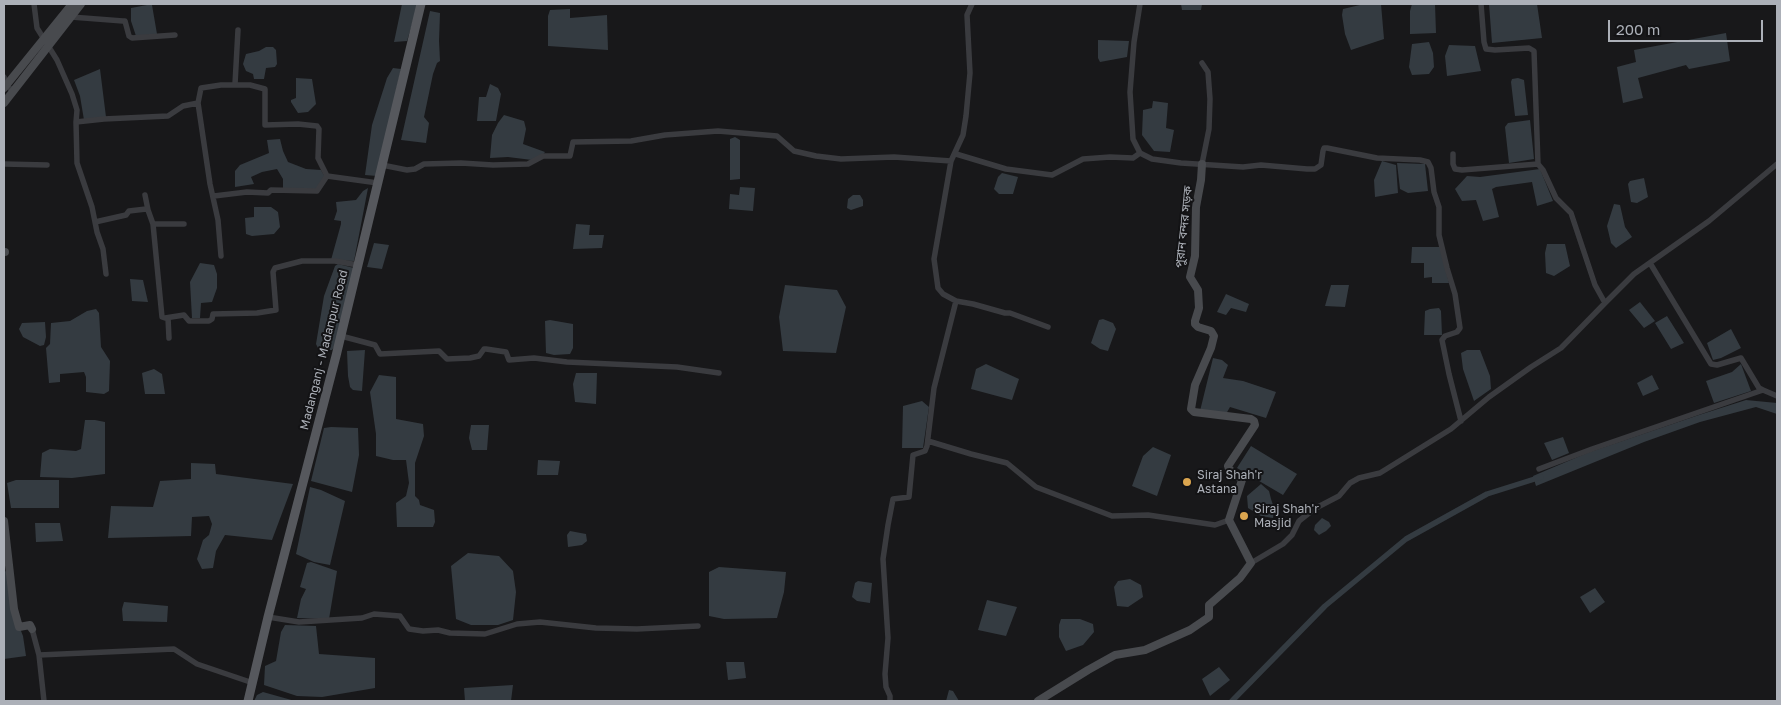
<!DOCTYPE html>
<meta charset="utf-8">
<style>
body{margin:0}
#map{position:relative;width:1781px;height:705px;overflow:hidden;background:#18181a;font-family:"Golos Text",sans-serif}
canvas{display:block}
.frame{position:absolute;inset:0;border:5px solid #acb0b8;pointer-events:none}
.scale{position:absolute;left:1608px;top:20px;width:155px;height:22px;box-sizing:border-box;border:2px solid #acb0b8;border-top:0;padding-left:6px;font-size:15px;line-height:18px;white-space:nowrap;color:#acb0b8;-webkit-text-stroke:4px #131315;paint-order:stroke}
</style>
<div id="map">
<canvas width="1781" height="705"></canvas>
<div class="frame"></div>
<div class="scale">200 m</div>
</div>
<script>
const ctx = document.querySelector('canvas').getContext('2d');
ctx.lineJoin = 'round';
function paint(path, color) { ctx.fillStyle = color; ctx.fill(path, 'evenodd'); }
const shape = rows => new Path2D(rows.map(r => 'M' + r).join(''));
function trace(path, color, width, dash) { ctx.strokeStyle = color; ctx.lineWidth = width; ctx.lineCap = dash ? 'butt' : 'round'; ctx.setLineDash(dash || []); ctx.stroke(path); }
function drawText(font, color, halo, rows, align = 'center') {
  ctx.font = font + ' "Golos Text","Noto Sans Bengali",sans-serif'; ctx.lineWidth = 4; ctx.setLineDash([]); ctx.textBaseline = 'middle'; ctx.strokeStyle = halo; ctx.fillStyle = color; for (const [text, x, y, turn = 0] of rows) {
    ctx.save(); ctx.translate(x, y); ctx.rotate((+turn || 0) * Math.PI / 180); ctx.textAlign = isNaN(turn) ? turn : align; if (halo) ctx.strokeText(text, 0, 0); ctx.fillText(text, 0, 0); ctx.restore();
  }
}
paint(shape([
 [402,4,418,4,407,41,394,42],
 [1181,4,1202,4,1201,10,1182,10],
 [1364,4,1381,4,1384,39,1351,50,1345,34,1342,15,1343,9],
 [1412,4,1435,4,1436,33,1410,34,1410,11],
 [1489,4,1537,4,1542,38,1492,43],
 [147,5,152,5,157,34,136,36,131,21,131,8],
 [570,9,570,18,607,15,608,50,548,46,548,16,550,10],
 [430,11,440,13,439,41,440,61,437,63,433,74,424,117,429,123,426,143,401,140],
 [1726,33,1730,61,1689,69,1686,65,1638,78,1643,98,1623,103,1617,67,1636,62,1634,50],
 [1098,40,1129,41,1127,57,1100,62,1098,58],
 [1429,42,1433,53,1434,67,1429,74,1412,75,1409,67,1412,44],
 [1449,45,1475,46,1481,71,1447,76,1445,56],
 [266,47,273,47,276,50,277,64,275,67,266,68,264,79,254,79,253,74,246,71,243,64,246,54,259,51],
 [393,68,401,69,377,176,365,175,372,125,387,78],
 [100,69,106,117,84,120,80,96,74,80],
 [296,78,312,79,316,104,308,112,298,113,291,102,291,100,296,98],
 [1518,78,1524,80,1528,115,1515,116,1511,82,1512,79],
 [490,84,498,88,501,94,496,121,477,121,479,97,486,97],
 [1153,101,1168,103,1166,128,1174,130,1170,152,1154,151,1142,135,1143,110,1152,108],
 [504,115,524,121,526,129,523,144,545,152,541,157,532,160,508,157,490,158,492,135,498,123],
 [1530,120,1534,159,1509,163,1505,127,1508,123],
 [735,137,740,140,740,179,730,180,730,139],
 [280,139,283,151,288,162,306,169,321,170,325,177,318,190,283,189,283,179,277,169,262,172,251,177,254,184,235,187,235,171,240,165,269,153,267,140],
 [1382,161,1396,165,1398,193,1375,197,1374,180],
 [1397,163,1425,164,1428,191,1408,193,1400,189],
 [1540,169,1553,201,1537,206,1532,182,1496,187,1492,189,1499,217,1483,221,1476,200,1462,201,1455,189,1467,176,1480,177],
 [1002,173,1018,177,1013,194,999,194,994,189,998,177],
 [1644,178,1648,197,1637,203,1631,202,1628,184,1630,181],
 [740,187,755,188,753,211,729,209,730,194,739,195],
 [368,188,354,261,331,260,341,224,341,221,334,220,337,211,336,202,356,200,363,191],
 [853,195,860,195,863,200,863,206,851,210,847,208,848,199],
 [1614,204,1620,205,1625,227,1632,237,1616,248,1611,243,1607,226],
 [254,207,271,207,278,212,280,227,274,234,252,236,246,234,245,218,254,217],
 [576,224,590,225,589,235,604,235,602,248,573,249],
 [374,243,389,245,382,269,367,267],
 [1547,244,1565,244,1570,266,1554,276,1546,273,1545,253],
 [1412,247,1440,247,1449,283,1432,283,1432,277,1424,278,1424,263,1411,263],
 [200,263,214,265,217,274,217,288,212,302,201,303,200,318,192,318,190,282],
 [338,264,354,268,335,346,332,350,328,350,318,348,316,344,324,296,335,266],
 [130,279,143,280,148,302,132,301],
 [785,285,837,290,846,307,836,353,783,351,779,317],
 [1331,285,1349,285,1345,307,1325,306],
 [1226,294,1249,304,1246,312,1231,308,1226,315,1217,312],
 [1640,302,1655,321,1644,328,1629,310],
 [1439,308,1441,311,1442,335,1424,335,1425,311,1430,309],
 [96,309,99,313,101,347,110,361,109,391,104,394,86,392,86,377,84,372,60,374,60,382,49,383,46,348,50,344,51,323,70,321,87,311],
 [1667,316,1684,343,1671,349,1655,323],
 [1103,319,1113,323,1116,329,1108,351,1100,349,1091,343,1099,320],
 [550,320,573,324,573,348,570,354,554,355,546,353,545,321],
 [45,322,46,337,44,345,40,346,23,337,19,329,22,323],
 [1731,329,1741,348,1721,358,1713,360,1707,343],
 [365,350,362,391,353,390,350,387,348,376,347,351],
 [1467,350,1480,350,1490,376,1491,389,1474,401,1463,369,1461,353],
 [1213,358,1222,360,1228,365,1223,378,1243,381,1276,392,1266,418,1230,407,1226,414,1200,411],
 [986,364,1019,379,1012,400,971,389,976,369],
 [1741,364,1751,391,1714,403,1706,381,1732,372],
 [154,369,162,374,165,394,145,394,142,373],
 [576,373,597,373,596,404,575,402,573,384],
 [379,375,396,377,396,419,423,424,424,436,415,463,415,496,419,500,420,505,434,510,435,522,433,527,397,527,396,503,406,496,409,483,406,460,393,460,376,456,376,434,370,392],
 [1652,375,1659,389,1643,396,1637,383],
 [1746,400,1777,403,1777,414,1756,407,1700,422,1644,442,1536,486,1533,476,1587,453,1699,415],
 [922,401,929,407,923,448,902,448,903,406],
 [85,420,95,420,105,422,105,474,72,478,40,477,42,453,50,449,76,451,81,449],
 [471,425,489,425,487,450,472,450,469,438],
 [331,427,358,428,359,455,352,492,311,481,324,428],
 [1563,437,1569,453,1552,460,1544,443],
 [1251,446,1297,474,1283,495,1237,468],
 [1153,447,1171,455,1157,496,1132,486,1143,456],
 [538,460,560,461,558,475,537,475],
 [191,463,215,464,216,474,293,484,272,540,225,535,216,551,213,568,202,569,197,559,203,540,209,535,212,524,209,516,192,517,191,536,108,538,111,506,153,507,160,481,191,479],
 [16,480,59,480,59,508,11,508,7,483],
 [1261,484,1269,491,1271,499,1274,508,1273,518,1261,516,1248,508,1247,496],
 [310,487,321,490,345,501,330,565,314,562,296,554],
 [1322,518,1329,522,1331,526,1326,531,1319,535,1314,530,1315,525],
 [35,523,60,523,63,541,36,542],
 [570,531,586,534,587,541,582,545,568,547,567,535],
 [468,553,499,556,513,571,516,592,513,620,498,625,471,625,456,619,451,566],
 [311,562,337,571,329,619,297,618,301,599,306,589,300,587,307,563],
 [719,567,786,572,784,592,777,618,724,619,709,616,709,572],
 [4,570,11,576,14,613,23,636,26,656,4,659],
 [1130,579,1141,585,1143,597,1128,607,1117,606,1114,587,1118,581],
 [858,581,872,583,870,603,857,601,852,597,855,583],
 [1595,588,1605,602,1590,613,1580,597],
 [987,600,1017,607,1006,636,978,630],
 [124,602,168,606,167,622,123,621,122,609],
 [1061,619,1080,619,1093,624,1094,632,1083,645,1066,651,1059,637,1059,625],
 [285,625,316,626,319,654,375,658,375,688,322,697,297,696,264,685,265,666,276,661,281,632],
 [726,662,744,662,746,678,728,680],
 [1219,667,1230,680,1210,696,1202,679],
 [513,685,511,701,465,701,464,688],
 [949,690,953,691,959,701,946,701],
 [263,692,295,701,254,701,257,695]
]), '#343b41');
trace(shape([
 [1232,701,1325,606,1406,539,1487,494,1541,477]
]), '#343b41', 5.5);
trace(shape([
 [34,4,37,28,57,60,72,94,77,110,76,122,104,119,168,116,183,106,198,103,201,88,221,85,250,85,265,89,265,125,298,124,317,126,319,129,318,158,327,176,378,183],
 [972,4,967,15,970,73,966,116,963,135,951,161,934,259,938,288,943,294,956,301,973,304,1005,313,1010,313,1048,327],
 [71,17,123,21,125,21,129,36,132,38,175,35],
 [1202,63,1208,72,1210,99,1209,129,1202,164],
 [4,77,6,85,13,91],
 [235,84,238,30],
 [198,103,210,184,218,220,221,256],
 [76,122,77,163,92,207,97,232,103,249,106,274],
 [1140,153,1133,139,1130,92,1134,42,1140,4],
 [956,154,1006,169,1052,175,1083,159,1110,157,1133,158,1140,153,1152,159,1181,163,1243,167,1261,165,1307,169,1315,169,1321,165,1323,151,1324,148,1327,148,1377,158,1420,160,1428,162,1431,168,1434,192,1439,207,1439,235,1447,268,1455,294,1460,328,1457,332,1445,336,1442,340,1449,374,1461,421],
 [1453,154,1453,164,1455,169,1462,170,1538,164],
 [4,164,47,165],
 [382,165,407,170,415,169,424,164,461,163,493,165,528,164,543,156,570,156,573,142,631,141,665,135,718,131,777,136,794,151,816,156,841,159,894,157,951,161],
 [145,195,148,210],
 [214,196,247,192,268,193,271,190,317,191,327,176],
 [95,222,126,215,129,211,146,209,148,210,153,224,184,224],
 [153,224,162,317,165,318,184,315,189,321,209,321,212,319,213,314,257,313,276,310,273,272,275,268,302,261,335,261,358,265],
 [1650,263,1711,364,1717,365,1741,358,1759,388,1763,390],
 [1605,303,1634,274,1709,221,1777,164],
 [168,318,169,338],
 [341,336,375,345,380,354,439,351,447,359,470,358,479,356,484,349,486,349,506,352,509,360,534,358,567,362,677,367,719,373],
 [928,441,971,454,1007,463,1036,487,1112,516,1148,515,1215,525,1229,520],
 [1539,469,1592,449,1763,390,1777,396],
 [1251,563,1283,544,1292,535,1299,521,1314,509,1339,496,1350,483,1359,478,1380,473,1451,429,1489,397,1531,367,1561,348,1605,303,1595,285,1571,213,1556,198,1543,170,1538,164,1534,51,1529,48,1495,50,1486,49,1484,42,1481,4],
 [268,617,299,622,362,618,374,614,400,616,409,629,423,631,438,630,450,633,485,634,517,624,540,622,596,628,637,629,698,626],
 [32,629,39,655,44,701],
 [39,655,174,649,197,664,253,683],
 [890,701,890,696,886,687,885,674,888,638,883,559,888,525,893,499,909,497,913,455,925,451,927,446,934,388,956,301]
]), '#3a3b3f', 5.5);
trace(shape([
 [4,88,72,4],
 [4,103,81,4],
 [4,252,5,252],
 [4,521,14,609,19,627,30,625,32,629],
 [1038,701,1088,670,1115,655,1145,650,1190,630,1209,617,1209,605,1240,578,1251,563,1229,520,1242,480,1229,469,1228,466,1255,425,1254,421,1251,419,1194,412,1191,409,1195,385,1211,348,1214,336,1211,331,1198,327,1195,324,1195,321,1199,308,1198,290,1190,277,1195,256,1196,207,1201,180,1202,164]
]), '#484a4e', 8);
trace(shape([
 [248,701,268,617,336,356,421,4]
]), '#56585d', 9);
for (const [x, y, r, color] of [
 [1187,482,5,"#dba54f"],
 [1244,516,5,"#dba54f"]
]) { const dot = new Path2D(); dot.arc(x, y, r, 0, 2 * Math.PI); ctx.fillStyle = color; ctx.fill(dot); trace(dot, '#131315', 2); }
drawText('12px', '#acb0b8', '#131315', [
 ["পুরান বন্দর সড়ক",1184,227,-84],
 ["Madanganj - Madanpur Road",324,350,-76]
]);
drawText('12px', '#acb0b8', '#131315', [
 ["Siraj Shah'r",1197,475],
 ["Astana",1197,489],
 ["Siraj Shah'r",1254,509],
 ["Masjid",1254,523]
], 'left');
</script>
